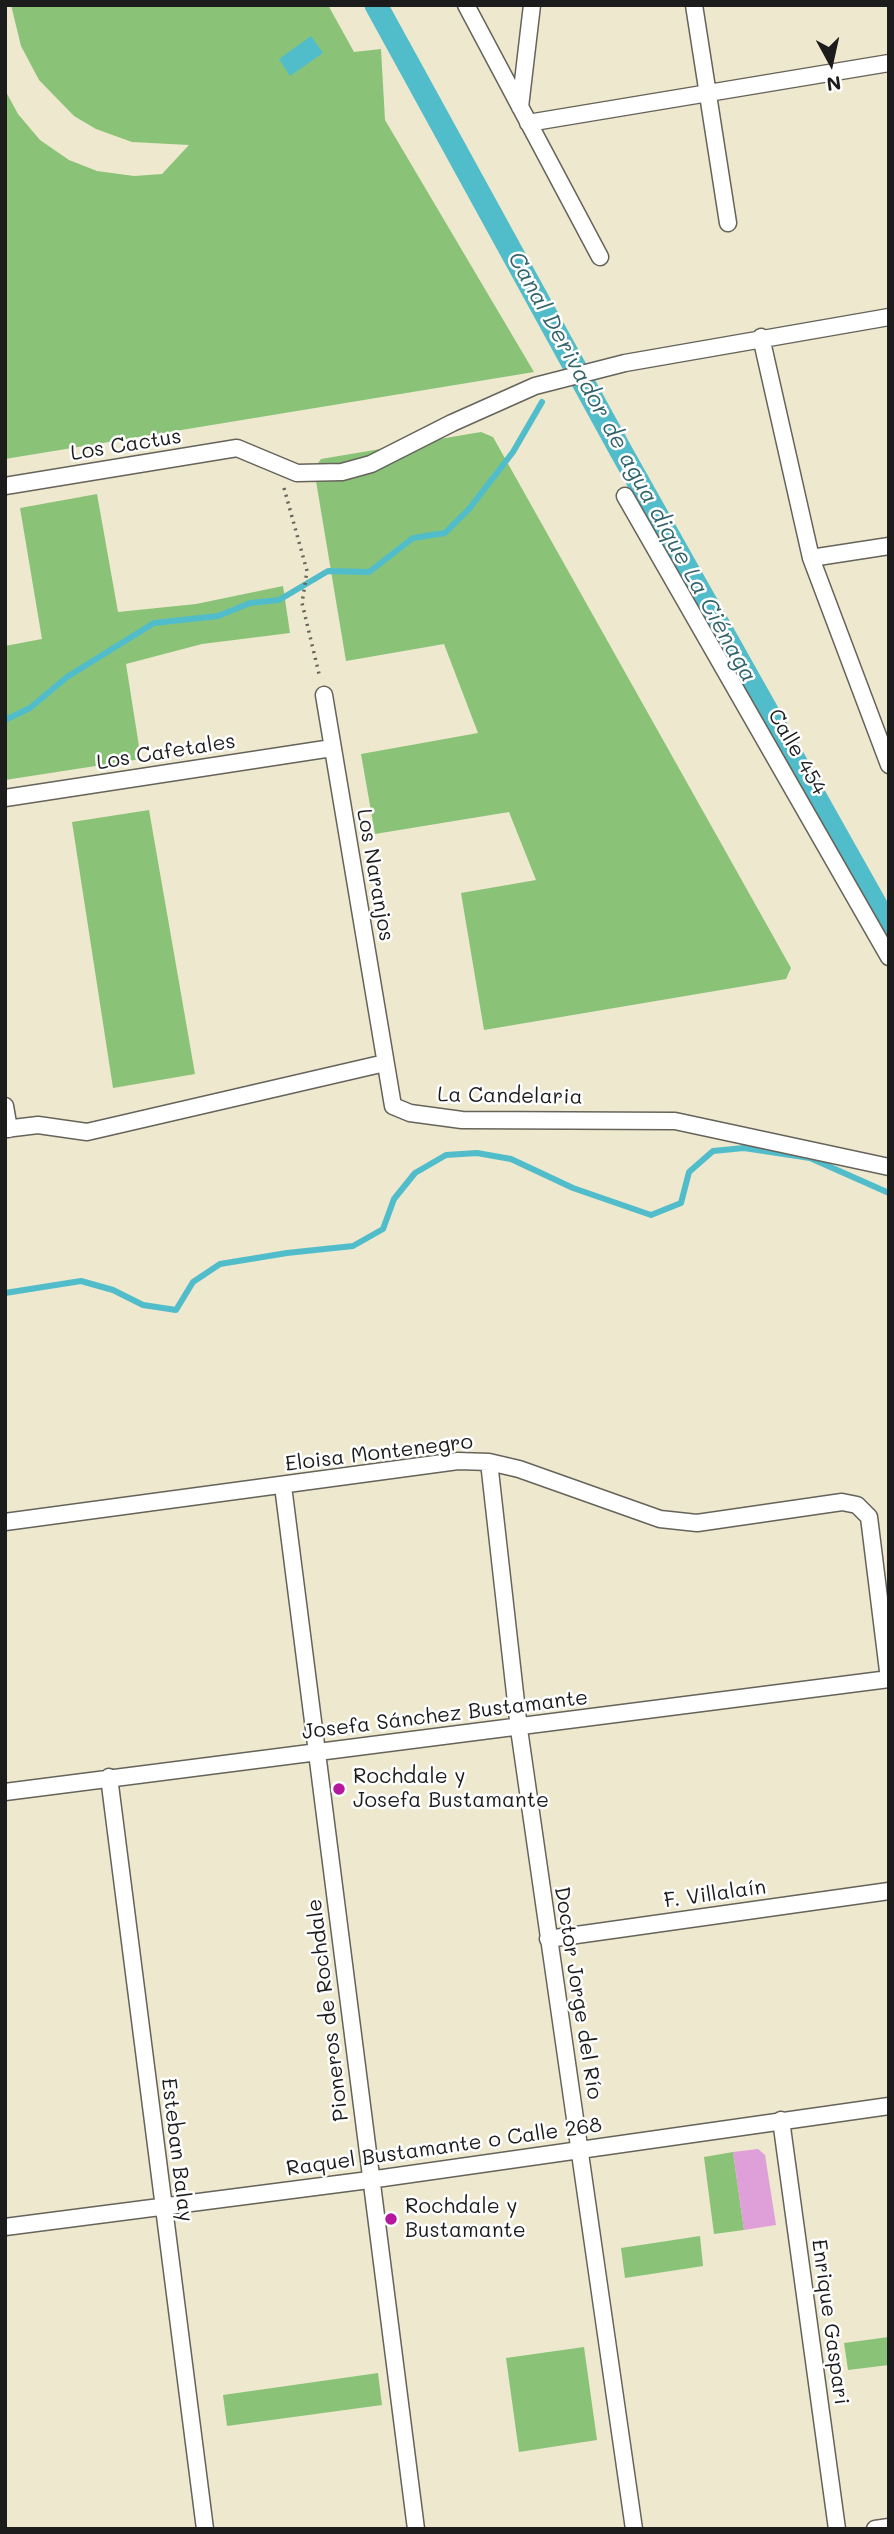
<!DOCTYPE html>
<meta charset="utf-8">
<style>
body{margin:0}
#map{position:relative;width:894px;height:2534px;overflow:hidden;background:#ede8ce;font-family:Mali,sans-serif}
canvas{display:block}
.frame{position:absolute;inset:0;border:7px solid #1c1c1c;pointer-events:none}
.north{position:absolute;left:796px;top:28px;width:70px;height:70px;-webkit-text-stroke:5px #fff;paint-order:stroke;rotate:172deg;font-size:19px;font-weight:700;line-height:28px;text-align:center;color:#1c1c1c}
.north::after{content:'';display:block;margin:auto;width:24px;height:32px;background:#1c1c1c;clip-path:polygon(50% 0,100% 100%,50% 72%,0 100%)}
</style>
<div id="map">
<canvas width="894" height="2534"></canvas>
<div class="frame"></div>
<div class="north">N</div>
</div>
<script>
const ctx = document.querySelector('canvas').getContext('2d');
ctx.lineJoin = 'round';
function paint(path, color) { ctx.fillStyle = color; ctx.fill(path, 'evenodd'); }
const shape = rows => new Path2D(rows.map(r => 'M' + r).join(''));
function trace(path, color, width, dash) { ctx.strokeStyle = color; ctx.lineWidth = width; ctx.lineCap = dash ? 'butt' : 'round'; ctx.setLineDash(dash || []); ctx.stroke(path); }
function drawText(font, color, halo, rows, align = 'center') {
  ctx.font = font + ' Mali,sans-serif'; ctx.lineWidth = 5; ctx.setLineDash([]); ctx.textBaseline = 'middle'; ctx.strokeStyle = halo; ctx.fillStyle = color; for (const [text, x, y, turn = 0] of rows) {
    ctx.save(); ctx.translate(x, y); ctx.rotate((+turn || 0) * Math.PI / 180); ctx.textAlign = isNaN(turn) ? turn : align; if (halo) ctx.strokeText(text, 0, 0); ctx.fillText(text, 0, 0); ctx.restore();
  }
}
paint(shape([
 [11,5,328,5,354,52,381,49,385,120,534,372,5,459,5,90,18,114,40,140,69,160,97,171,134,176,162,174,189,145,132,142,96,129,74,116,39,80,21,46],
 [481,432,493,437,791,968,786,979,484,1030,461,893,536,880,509,812,375,834,361,754,478,733,444,644,346,661,314,469,321,459],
 [97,494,118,612,196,604,283,586,290,633,202,644,126,664,141,759,5,780,5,646,42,639,20,508],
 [149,810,195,1074,113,1088,72,822],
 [733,2152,744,2230,714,2234,704,2157],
 [700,2236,703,2266,625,2278,621,2248],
 [889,2337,889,2365,848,2370,844,2343],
 [584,2347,597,2440,519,2452,506,2358],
 [378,2373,382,2405,227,2426,223,2395]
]), '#8ac378');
paint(shape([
 [311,36,323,53,290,76,279,59]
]), '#51bdcb');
trace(shape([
 [5,720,30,708,67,677,154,623,218,616,250,603,279,600,328,571,369,572,413,538,445,533,469,509,513,452,542,402],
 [5,1293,81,1281,113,1290,143,1305,176,1310,193,1282,220,1264,287,1253,353,1246,383,1229,394,1199,415,1173,446,1155,477,1153,511,1159,573,1188,651,1215,681,1203,689,1172,713,1151,744,1148,810,1158,889,1193]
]), '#51bdcb', 6);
trace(shape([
 [376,5,622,453,889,928]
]), '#51bdcb', 23);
paint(shape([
 [758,2149,765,2155,776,2225,744,2230,733,2152]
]), '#df9fd9');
const street = shape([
 [466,5,600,257],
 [694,5,728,223],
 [520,107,532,5],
 [528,123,889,63],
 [761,337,811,558,889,765],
 [5,486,237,448,297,473,342,472,371,464,452,423,535,386,625,363,889,317],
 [625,496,889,957],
 [811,558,889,546],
 [324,695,393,1106,410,1113,462,1120,675,1121,889,1167],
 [5,798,332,748],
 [5,1106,9,1129],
 [5,1129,38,1125,87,1132,385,1063],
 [489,1462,519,1729,634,2529],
 [283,1486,416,2529],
 [5,1522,458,1461,489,1462,519,1469,660,1519,697,1523,842,1502,857,1505,869,1517,889,1679],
 [109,1777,205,2529],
 [5,1792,889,1679],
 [548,1939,889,1891],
 [781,2120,837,2529],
 [5,2227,369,2180,889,2106],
 [875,2529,889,2527]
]);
trace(street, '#65635a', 19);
trace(shape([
 [284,488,307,571,302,603,320,678]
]), '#65635a', 3.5, [2, 5]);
trace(street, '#fff', 16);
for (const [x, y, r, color] of [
 [339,1789,7,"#b5179e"],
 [391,2219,7,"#b5179e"]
]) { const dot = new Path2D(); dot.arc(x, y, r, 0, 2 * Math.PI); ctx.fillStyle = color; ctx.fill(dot); trace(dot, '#fff', 2.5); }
drawText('21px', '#1c1c1c', '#fff', [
 ["Los Cactus",126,445,-9],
 ["Los Cafetales",166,752,-9],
 ["Calle 454",797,752,60],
 ["Los Naranjos",375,875,80],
 ["La Candelaria",510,1096,1],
 ["Eloisa Montenegro",379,1453,-7],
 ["Josefa Sánchez Bustamante",445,1715,-7],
 ["F. Villalaín",715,1894,-8],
 ["Doctor Jorge del Río",578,1993,81],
 ["Pioneros de Rochdale",328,2010,-97],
 ["Raquel Bustamante o Calle 268",444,2147,-8],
 ["Esteban Balay",177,2150,83],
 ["Enrique Gaspari",830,2322,82]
]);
drawText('21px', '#1c1c1c', '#fff', [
 ["Rochdale y",353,1777],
 ["Josefa Bustamante",353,1801],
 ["Rochdale y",405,2207],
 ["Bustamante",405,2231]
], 'left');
drawText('italic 23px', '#34646b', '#fff', [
 ["Canal Derivador de agua dique La Ciénaga",632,467,61]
]);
</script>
